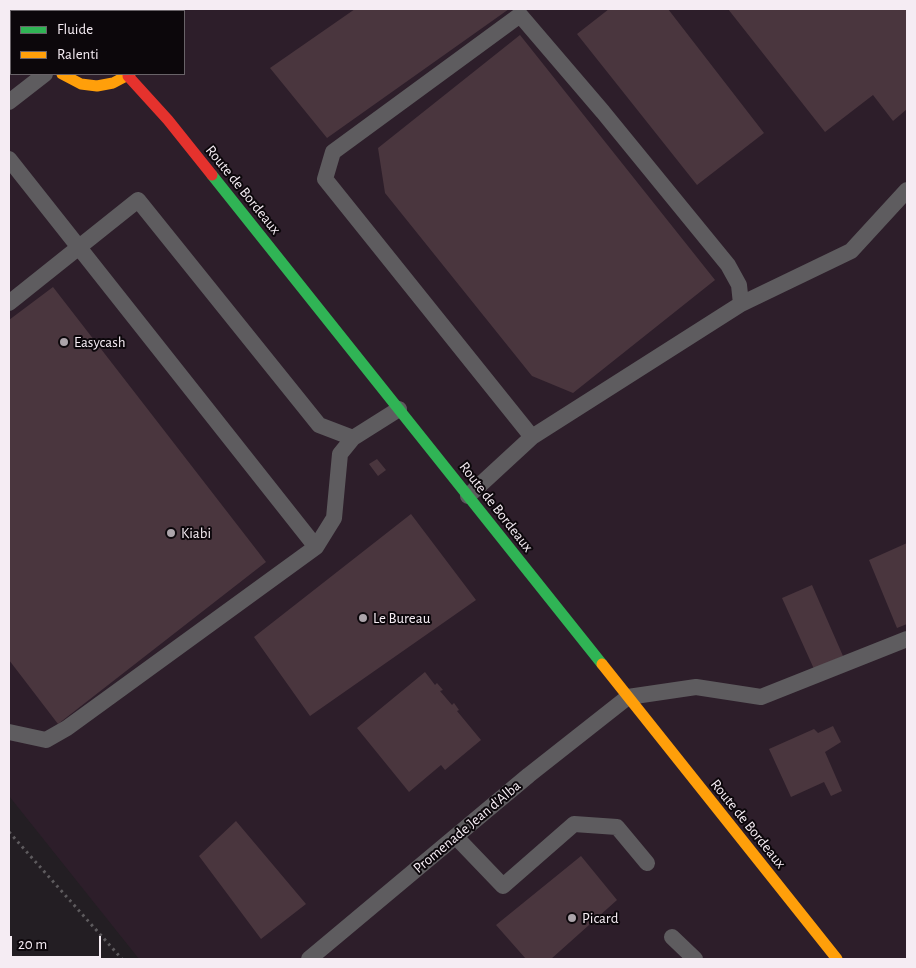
<!DOCTYPE html>
<style>
body{margin:0}
#map{position:relative;width:916px;height:968px;overflow:hidden;background:#231e23;font-family:"Alegreya Sans",sans-serif}
canvas{display:block}
.frame{position:absolute;inset:0;border:10px solid #f5ecf3;pointer-events:none}
.legend{position:absolute;left:10px;top:10px;width:175px;height:65px;box-sizing:border-box;background:#0c070b;border:1px solid #696368;margin:0;padding:6px 9px;list-style:none;font-size:15px;color:#f5ecf3}
.legend li{display:flex;align-items:center;gap:10px;height:25px}
.legend b{width:25px;border:1px solid #696368}
.scale{position:absolute;left:10px;top:936px;width:91px;height:22px;box-sizing:border-box;border:2px solid #f5ecf3;border-top:0;padding-left:6px;font-size:15px;line-height:18px;white-space:nowrap;color:#f5ecf3;-webkit-text-stroke:4px #0c070b;paint-order:stroke}
</style>
<div id="map">
<canvas width="916" height="968"></canvas>
<div class="frame"></div>
<ul class="legend">
<li><b style="height:6px;background:#30b455"></b>Fluide</li>
<li><b style="height:6px;background:#ff9f0a"></b>Ralenti</li>
</ul>
<div class="scale">20 m</div>
</div>
<script>
const ctx = document.querySelector('canvas').getContext('2d');
ctx.lineJoin = 'round';
function paint(path, color) { ctx.fillStyle = color; ctx.fill(path, 'evenodd'); }
const shape = rows => new Path2D(rows.map(r => 'M' + r).join(''));
function trace(path, color, width, dash) { ctx.strokeStyle = color; ctx.lineWidth = width; ctx.lineCap = dash ? 'butt' : 'round'; ctx.setLineDash(dash || []); ctx.stroke(path); }
function drawText(font, color, halo, rows, align = 'center') {
  ctx.font = font + ' "Alegreya Sans",sans-serif'; ctx.lineWidth = 4; ctx.setLineDash([]); ctx.textBaseline = 'middle'; ctx.strokeStyle = halo; ctx.fillStyle = color; for (const [text, x, y, turn = 0] of rows) {
    ctx.save(); ctx.translate(x, y); ctx.rotate((+turn || 0) * Math.PI / 180); ctx.textAlign = isNaN(turn) ? turn : align; if (halo) ctx.strokeText(text, 0, 0); ctx.fillText(text, 0, 0); ctx.restore();
  }
}
paint(shape([
 [9,9,907,9,907,959,139,959,9,796],
 [11,11,184,11,184,74,11,74]
]), '#2d1e2a');
paint(shape([
 [355,9,509,9,327,138,270,68],
 [609,9,668,9,764,133,697,185,577,34],
 [728,9,907,9,907,109,893,121,873,95,825,132],
 [520,35,715,280,573,393,532,376,385,193,378,148],
 [53,287,266,562,58,724,9,660,9,320],
 [377,459,386,470,378,476,369,464],
 [411,514,476,600,310,716,254,637],
 [907,543,907,624,897,628,869,560],
 [812,585,843,656,814,669,782,598],
 [425,672,435,685,437,683,443,690,440,691,452,705,454,703,459,710,457,711,481,740,445,770,441,765,409,792,357,728],
 [833,726,841,742,825,752,842,791,831,796,824,782,791,797,769,749,814,729,818,733],
 [236,821,306,904,261,939,199,856],
 [581,856,617,900,551,959,526,959,496,925]
]), '#4a363e');
trace(shape([
 [9,832,122,959]
]), '#5e5b5e', 3, [2.5, 4]);
trace(shape([
 [9,102,45,74],
 [9,159,316,547],
 [9,303,138,200,319,425,353,438],
 [532,437,741,304,851,251,907,190],
 [468,496,532,437,325,179,333,152,520,15,603,112,728,265,739,285,741,304],
 [9,732,46,740,67,728,316,547,334,518,340,454,353,438,399,409],
 [456,837,503,886,574,824,617,827,647,863],
 [672,937,695,959],
 [309,959,529,775,628,697,696,687,761,697,907,639]
]), '#5e5c5f', 16);
trace(shape([
 [147,9,148,11],
 [44,11,45,9],
 [212,175,602,664]
]), '#30b455', 11);
trace(shape([
 [62,74,81,84,97,86,113,83,130,74],
 [602,664,837,959]
]), '#ff9f0a', 11);
trace(shape([
 [128,76,168,120,212,175]
]), '#e5322d', 11);
for (const [x, y, r, color] of [
 [64,342,5,"#aca4aa"],
 [171,533,5,"#aca4aa"],
 [363,618,5,"#aca4aa"],
 [572,918,5,"#aca4aa"]
]) { const dot = new Path2D(); dot.arc(x, y, r, 0, 2 * Math.PI); ctx.fillStyle = color; ctx.fill(dot); trace(dot, '#0c070b', 2); }
drawText('15px', '#f5ecf3', '#0c070b', [
 ["Route de Bordeaux",243,190,51],
 ["Route de Bordeaux",496,507,52],
 ["Route de Bordeaux",748,824,51],
 ["Promenade Jean d'Alba",467,827,-40]
]);
drawText('15px', '#f5ecf3', '#0c070b', [
 ["Easycash",74,342],
 ["Kiabi",181,533],
 ["Le Bureau",373,618],
 ["Picard",582,918]
], 'left');
</script>
